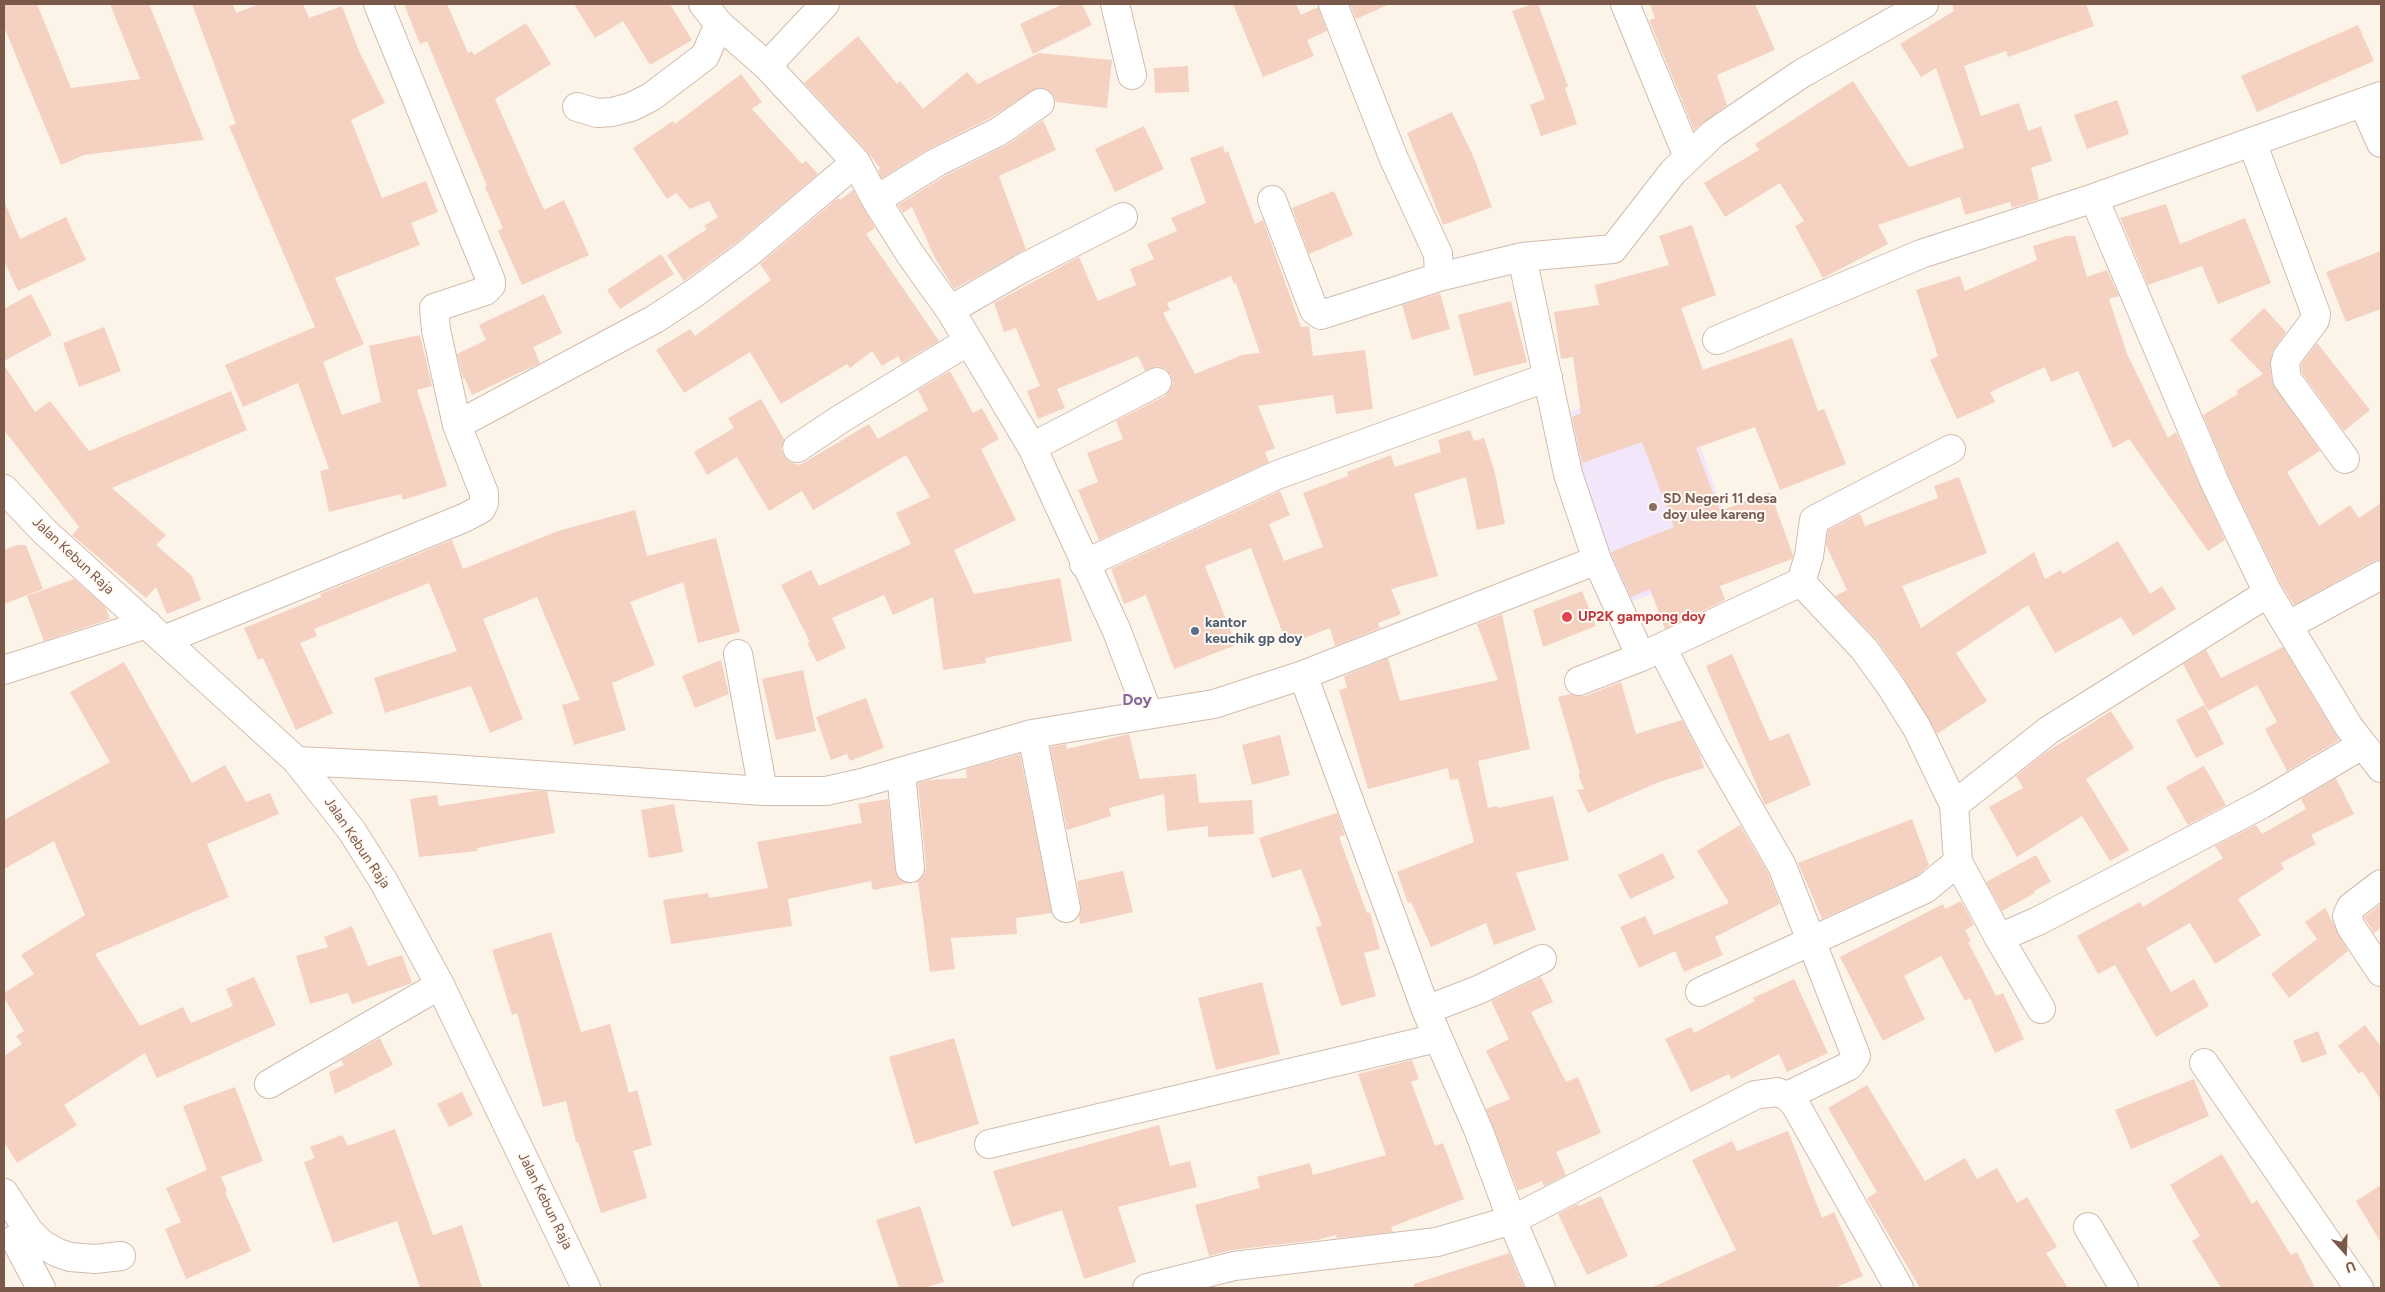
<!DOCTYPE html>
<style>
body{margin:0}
#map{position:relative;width:2385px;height:1292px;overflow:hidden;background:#fdf4e9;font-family:Figtree,sans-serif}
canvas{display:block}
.frame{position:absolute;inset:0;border:5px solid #7a594b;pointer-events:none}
.north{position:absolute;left:2320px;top:1227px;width:50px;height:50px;-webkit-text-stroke:4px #fff9f1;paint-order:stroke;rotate:160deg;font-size:14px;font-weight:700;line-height:20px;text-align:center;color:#7a594b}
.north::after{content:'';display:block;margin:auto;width:18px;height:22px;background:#7a594b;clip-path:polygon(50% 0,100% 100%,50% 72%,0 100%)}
</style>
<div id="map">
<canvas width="2385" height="1292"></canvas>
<div class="frame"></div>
<div class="north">U</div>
</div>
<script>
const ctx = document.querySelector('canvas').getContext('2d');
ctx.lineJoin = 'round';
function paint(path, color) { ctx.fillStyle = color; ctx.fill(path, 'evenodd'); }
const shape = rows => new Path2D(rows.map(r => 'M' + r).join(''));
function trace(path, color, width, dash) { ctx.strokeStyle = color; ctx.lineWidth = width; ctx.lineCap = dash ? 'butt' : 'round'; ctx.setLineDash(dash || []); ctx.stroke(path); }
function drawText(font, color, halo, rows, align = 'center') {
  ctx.font = font + ' Figtree,sans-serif'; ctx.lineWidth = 4; ctx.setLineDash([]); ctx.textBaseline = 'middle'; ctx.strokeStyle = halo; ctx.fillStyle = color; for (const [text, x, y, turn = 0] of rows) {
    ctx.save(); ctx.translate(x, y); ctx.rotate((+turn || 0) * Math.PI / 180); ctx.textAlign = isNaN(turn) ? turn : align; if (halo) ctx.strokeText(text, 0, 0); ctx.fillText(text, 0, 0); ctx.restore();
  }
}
paint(shape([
 [1674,374,1741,560,1620,606,1558,416]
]), '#f1e6fa');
paint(shape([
 [4,4,37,4,71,88,140,79,110,4,149,4,204,140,84,155,61,165,4,27],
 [192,4,233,4,236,13,259,4,303,4,309,18,342,6,359,51,385,103,351,120,382,198,426,181,438,212,411,223,420,245,335,278,364,344,323,362,342,415,381,402,369,346,420,335,432,386,417,390,447,486,403,500,401,494,329,512,320,471,329,469,298,383,243,407,225,365,315,327,229,126,236,124],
 [404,4,447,4,468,53,472,51,474,55,526,23,551,64,495,99,544,210,564,200,589,255,522,285,498,231,503,228,485,187,487,186,427,41,420,44],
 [574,4,670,4,692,40,650,65,623,21,595,38],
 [1063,4,1082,4,1092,25,1033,54,1020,24],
 [1233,4,1296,4,1301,15,1318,7,1327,31,1307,40,1314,56,1263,77],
 [1350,4,1390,4,1356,19],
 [1533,4,1538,4,1568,86,1565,88,1577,124,1541,136,1530,105,1545,99,1512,11],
 [1650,4,1755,4,1775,50,1717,75,1727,105,1694,130,1649,20,1655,18],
 [1952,4,2086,4,2094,26,2008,57,2006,51,1964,66,1981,116,2019,103,2028,131,2041,126,2052,161,2031,168,2039,199,2012,208,2010,202,1965,215,1960,197,1878,225,1888,244,1823,278,1795,226,1804,221,1780,183,1725,217,1704,183,1759,150,1755,144,1853,81,1909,167,1964,148,1936,68,1921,77,1900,44,1954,11],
 [2358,25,2374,61,2257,112,2241,76],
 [858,36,897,84,900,81,923,109,967,72,978,84,1039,53,1112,60,1107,108,1056,102,1053,95,1047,89,1038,88,990,118,930,148,882,178,878,170,880,168,867,151,804,83],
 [1188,66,1189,92,1155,93,1154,68],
 [741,74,762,102,752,109,802,164,806,161,818,174,736,243,684,281,667,255,707,229,704,226,718,217,709,201,690,209,676,193,667,199,633,148,673,121,675,124],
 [2117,100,2129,134,2087,149,2074,115],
 [1452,112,1474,158,1492,207,1443,225,1407,133],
 [1043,120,1056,150,999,176,1026,249,954,289,935,258,912,207,903,213,898,205,945,176,1007,145],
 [1144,126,1164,169,1115,192,1095,149],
 [1223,146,1225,153,1228,151,1255,224,1263,220,1301,327,1309,326,1313,356,1365,350,1373,409,1336,414,1333,395,1258,406,1275,448,1265,452,1269,462,1099,540,1078,490,1098,482,1087,453,1123,439,1116,421,1165,396,1170,390,1173,383,1171,375,1166,369,1158,366,1145,371,1138,356,1057,389,1065,408,1038,419,1027,391,1040,386,1016,328,1004,332,994,303,1079,257,1098,301,1136,285,1130,269,1154,259,1147,244,1177,231,1171,218,1206,203,1190,158],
 [1231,276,1234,284,1236,283,1260,353,1242,355,1195,374,1163,313,1170,310,1167,303],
 [853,190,875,228,866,234,939,341,902,363,898,356,882,366,872,351,850,368,847,364,781,404,750,352,684,393,656,350,690,329,695,336,771,280,760,264,838,198,840,200],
 [1334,191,1353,235,1309,254,1292,208],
 [4,201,20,239,66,217,86,260,18,291,4,261],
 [2166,204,2180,244,2245,218,2271,283,2218,304,2202,266,2148,285,2120,218],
 [1692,225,1716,295,1681,308,1703,370,1792,338,1818,411,1824,409,1846,464,1780,490,1755,427,1696,448,1720,511,1770,492,1793,555,1792,559,1720,586,1725,600,1665,629,1650,589,1631,597,1611,552,1674,527,1642,442,1582,463,1572,417,1581,413,1573,357,1561,359,1554,312,1599,305,1595,285,1669,265,1659,236],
 [2066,236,2075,236,2087,277,2107,270,2119,296,2109,299,2127,354,2168,438,2176,432,2225,540,2208,551,2129,439,2113,448,2078,371,2051,382,2045,367,1990,392,1995,402,1957,419,1930,360,1938,356,1916,290,1960,276,1965,291,2037,260,2033,246],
 [2381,251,2381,309,2346,322,2326,272],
 [661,254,674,274,620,309,607,290],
 [1440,293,1450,329,1412,340,1402,305],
 [31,294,52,335,4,361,4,309],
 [544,294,562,333,533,347,540,363,472,395,465,379,463,379,457,354,486,340,479,325],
 [1511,301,1527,362,1474,376,1458,315],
 [2264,308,2286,332,2272,353,2270,366,2272,382,2320,451,2287,472,2319,526,2350,505,2359,518,2381,503,2381,559,2374,561,2294,605,2282,586,2229,477,2203,415,2238,394,2236,391,2263,374,2230,340],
 [104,327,121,371,79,387,63,343],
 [2317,343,2370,410,2344,431,2302,373,2301,364],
 [4,365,35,412,50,401,89,451,231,391,247,430,112,488,166,535,156,545,192,576,201,600,167,614,156,587,146,598,72,535,79,527,4,430],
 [950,371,973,413,982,408,999,439,981,449,1016,520,954,550,974,594,1060,578,1072,641,985,658,986,663,943,670,933,597,893,615,884,595,832,618,846,648,817,662,807,643,810,642,781,585,811,570,819,586,911,544,896,513,930,497,906,455,813,510,802,491,769,511,737,457,707,475,694,452,734,428,728,418,761,399,784,439,781,449,784,456,790,462,800,465,869,424,878,439,928,410,918,390],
 [1470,430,1474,441,1484,438,1495,473,1505,524,1477,530,1466,477,1414,494,1438,576,1391,589,1401,614,1378,623,1380,628,1335,646,1330,628,1287,645,1251,548,1205,566,1236,645,1174,669,1146,595,1124,604,1111,569,1280,491,1290,515,1269,524,1284,561,1323,547,1303,493,1348,476,1347,472,1391,455,1395,467,1441,452,1438,440],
 [1959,477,1987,553,1902,586,1921,628,2034,552,2045,579,2061,570,2063,574,2118,541,2150,594,2162,586,2176,609,2133,636,2121,617,2055,653,2028,605,1956,653,1987,701,1937,734,1903,677,1877,640,1835,596,1847,590,1826,545,1828,530,1860,514,1865,526,1938,498,1934,486],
 [635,510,647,556,716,538,740,632,698,643,683,582,630,602,655,665,612,683,626,730,574,745,562,705,580,700,537,597,483,619,523,719,490,733,471,686,385,713,374,678,457,651,429,583,314,629,317,636,300,643,333,713,296,730,263,658,258,660,244,628,321,597,320,594,452,540,463,569,558,531],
 [17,545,26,545,43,589,4,604,4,550],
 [74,579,106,608,110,619,44,641,27,596],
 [1582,591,1596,626,1543,647,1533,610],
 [1502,614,1530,749,1478,761,1488,808,1497,806,1498,808,1553,796,1569,860,1516,873,1536,930,1494,945,1486,923,1431,947,1411,902,1408,903,1397,872,1474,842,1458,779,1450,780,1448,768,1368,789,1339,690,1347,688,1344,676,1388,658,1400,701,1498,680,1477,624],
 [2283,647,2339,740,2287,771,2265,729,2277,722,2257,685,2208,711,2183,664,2206,650,2221,678],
 [1732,654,1770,741,1789,733,1811,785,1765,805,1706,666],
 [721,660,729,694,695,708,682,676],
 [124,662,192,783,225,765,246,802,270,793,279,814,207,844,229,897,95,954,140,1026,183,1007,191,1023,233,1006,226,989,254,977,276,1025,157,1078,145,1053,64,1105,77,1125,17,1163,4,1142,4,1056,22,1044,16,1036,24,1031,4,998,4,993,34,974,21,955,85,915,54,841,4,869,4,820,110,762,70,692],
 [803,670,816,731,776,740,762,679],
 [1621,682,1636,734,1682,720,1700,755,1704,768,1659,782,1588,813,1577,790,1584,789,1578,774,1580,773,1558,697,1570,694,1577,696,1585,696],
 [866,698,884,748,850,761,847,754,831,760,816,717],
 [2204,705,2224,744,2196,758,2176,720],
 [2111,711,2134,748,2086,779,2129,850,2110,861,2082,816,2017,857,1989,807,2023,788,2016,776,2045,753],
 [1129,734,1140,779,1196,774,1199,803,1252,800,1254,834,1208,837,1208,826,1167,831,1164,794,1109,808,1111,816,1067,830,1050,747,1066,744,1067,749],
 [1280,735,1290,775,1252,785,1242,745],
 [1020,754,1052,913,1016,918,1017,934,951,938,955,969,930,972,918,882,914,883,924,875,926,867,918,783,929,780,967,778,966,769],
 [2204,766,2226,805,2188,825,2166,787],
 [2336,778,2354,814,2311,835,2316,844,2281,863,2284,869,2238,899,2261,935,2215,964,2190,923,2146,948,2171,992,2194,979,2209,1006,2156,1037,2115,965,2098,974,2077,936,2140,902,2143,907,2223,858,2215,846,2256,825,2262,834,2306,809,2301,799],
 [535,791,547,791,555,833,477,848,477,851,419,857,410,799,437,795,439,806],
 [888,799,895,870,898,877,910,883,873,890,871,881,788,899,792,926,671,944,663,900,708,893,709,898,768,888,757,842,862,823,858,804],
 [674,804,683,852,649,858,641,810],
 [1337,813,1345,835,1339,837,1367,913,1370,912,1380,949,1364,953,1376,996,1341,1006,1316,927,1322,926,1301,869,1272,878,1259,838],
 [1912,819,1929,865,1917,876,1822,919,1798,863],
 [1740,825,1768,873,1780,904,1715,937,1723,955,1684,972,1675,951,1639,968,1620,927,1645,916,1654,935,1729,903,1697,851],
 [1663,853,1675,878,1630,899,1618,875],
 [2036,855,2051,882,2034,891,2035,893,2002,911,1986,882],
 [1123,871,1133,912,1080,924,1079,916,1081,905,1077,881],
 [1961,901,1974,925,1965,930,1971,941,1968,942,1996,996,2003,993,2024,1039,1995,1053,1970,998,1965,1001,1941,956,1904,976,1925,1019,1883,1041,1840,957,1943,904,1945,909],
 [2381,904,2381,928,2374,933,2364,917],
 [2325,908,2348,951,2289,998,2271,974,2317,939,2305,922],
 [352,926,368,966,402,955,412,983,352,1004,348,993,310,1004,296,956,328,947,324,937],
 [551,932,581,1032,610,1024,629,1093,637,1090,652,1145,633,1151,647,1198,601,1213,578,1142,576,1142,566,1101,543,1107,517,1013,512,1015,492,950],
 [1541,977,1553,1002,1531,1012,1566,1082,1578,1077,1601,1133,1556,1152,1566,1175,1544,1186,1542,1181,1518,1191,1486,1109,1510,1099,1486,1051,1509,1039,1491,1001],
 [1794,979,1828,1053,1787,1072,1779,1054,1731,1079,1729,1074,1691,1092,1665,1039,1691,1027,1694,1033,1755,1001,1753,998],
 [1262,982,1280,1054,1216,1070,1198,998],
 [2365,1025,2381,1047,2381,1100,2362,1071,2359,1074,2338,1046],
 [2318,1031,2327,1054,2302,1063,2293,1041],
 [380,1038,393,1065,335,1094,329,1072,344,1065,341,1060],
 [954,1038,979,1124,915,1144,889,1057],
 [1412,1060,1419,1079,1411,1082,1435,1146,1443,1143,1464,1199,1391,1227,1393,1232,1337,1238,1336,1235,1317,1240,1232,1250,1209,1256,1195,1205,1260,1188,1257,1177,1310,1163,1313,1175,1386,1155,1358,1074],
 [2194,1079,2209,1116,2131,1149,2115,1110],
 [1867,1085,1925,1181,1965,1158,1977,1179,1997,1168,2017,1203,2027,1197,2057,1247,2046,1253,2068,1288,1920,1288,1867,1198,1877,1192,1828,1108],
 [235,1087,263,1161,221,1177,227,1191,225,1192,251,1251,186,1279,165,1229,181,1222,166,1188,207,1170,183,1106],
 [462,1092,473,1115,449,1127,437,1104],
 [1159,1125,1170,1166,1190,1161,1197,1187,1118,1207,1136,1262,1084,1279,1062,1210,1012,1227,993,1171],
 [395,1129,433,1235,462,1225,482,1288,420,1288,397,1221,333,1243,304,1162,315,1158,310,1147,342,1135,348,1146],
 [1788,1131,1822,1218,1834,1212,1863,1276,1834,1288,1651,1288,1736,1250,1692,1160,1732,1141,1737,1151],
 [2222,1154,2252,1204,2257,1200,2291,1255,2297,1252,2315,1288,2221,1288,2192,1241,2200,1236,2170,1185],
 [2381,1185,2381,1243,2356,1201],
 [1601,1196,1628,1256,1587,1275,1558,1214,1578,1204,1579,1206],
 [920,1206,944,1282,924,1288,899,1288,876,1220],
 [1509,1253,1524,1288,1414,1288,1414,1284]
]), '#f4d1c0');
const street = shape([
 [703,4,719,24,767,66],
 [825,4,767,66,856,162,876,200,910,254,950,310,1032,447,1116,629,1148,713],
 [1115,4,1132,75],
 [1333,4,1394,159,1438,254,1439,277,1522,257],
 [1625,4,1688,157],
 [2363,103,2381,143],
 [577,107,597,113,612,112,631,107,651,97,705,56,719,24],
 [2252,142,2316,314,2315,320,2287,357,2285,364,2287,379,2345,459],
 [2094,198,2215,483,2268,593,2349,727,2381,768],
 [876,200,937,162,998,132,1040,103],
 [1272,200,1314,310,1321,315,1439,277],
 [950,310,1021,269,1123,217],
 [1717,340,1921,254,2094,198,2381,96],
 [457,425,655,319,696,292,746,255,856,162],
 [1032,447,1157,382],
 [797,448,842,418,967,342],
 [1597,560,1568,474,1522,257,1613,249,1673,172,1714,133,1801,74,1924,4],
 [1084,564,1277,475,1548,377],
 [1801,582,1809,556,1814,520,1951,449],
 [2289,625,2381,575],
 [164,640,464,518,481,509,484,503,484,493,457,425,436,330,434,308,485,291,491,285,491,281,378,4],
 [1662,648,1713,746,1782,866,1856,1056,1849,1066,1787,1096],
 [738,654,763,791],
 [4,670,147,624],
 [1303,675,1426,1010,1478,1129,1512,1220,1755,1095,1777,1092,1787,1096,1795,1104,1899,1288],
 [1579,681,1641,657],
 [1032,734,1066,908],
 [297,761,422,767,763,791,826,791,862,783,1032,734,1214,704,1303,675,1597,560,1641,657,1801,582,1864,649,1890,685,1917,728,1954,805,1958,862,1925,889,1700,992],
 [901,772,910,868],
 [1954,805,2049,730,2268,593],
 [1958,862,1999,938,2038,921,2262,804,2362,745],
 [2381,884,2351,907,2347,916,2351,927,2381,972],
 [1999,938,2041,1009],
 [1426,1010,1478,990,1542,959],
 [2204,1063,2359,1288],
 [269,1084,440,985],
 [989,1144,1437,1038],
 [4,1193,29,1231,42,1244,58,1253,70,1257,95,1259,121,1256],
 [2088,1227,2124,1288],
 [15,1239,41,1288],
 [1147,1288,1234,1266,1437,1242,1512,1220,1541,1288]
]);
const secondary = shape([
 [4,489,45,532,297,761,352,831,384,882,440,985,586,1288]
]);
trace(street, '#d1bbad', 30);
trace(secondary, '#d7bdad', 30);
trace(street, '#fff', 28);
trace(secondary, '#fff', 28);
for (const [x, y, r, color] of [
 [1653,507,5,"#8d6e63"],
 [1567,617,6,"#e0444e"],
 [1195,631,5,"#5c6f8a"]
]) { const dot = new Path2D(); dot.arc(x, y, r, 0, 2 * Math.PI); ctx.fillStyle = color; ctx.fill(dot); trace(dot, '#fff9f1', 2); }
drawText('bold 14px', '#785e54', '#fff9f1', [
 ["SD Negeri 11 desa",1663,499],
 ["doy ulee kareng",1663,515]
], 'left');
drawText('14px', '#7a594b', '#fff9f1', [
 ["Jalan Kebun Raja",73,556,43],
 ["Jalan Kebun Raja",357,843,56],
 ["Jalan Kebun Raja",545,1201,64]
]);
drawText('bold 14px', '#be3a42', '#fff9f1', [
 ["UP2K gampong doy",1578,617]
], 'left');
drawText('bold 14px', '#4e5e75', '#fff9f1', [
 ["kantor",1205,623],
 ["keuchik gp doy",1205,639]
], 'left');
drawText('bold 16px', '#87679d', '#fff9f1', [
 ["Doy",1137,700]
]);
</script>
